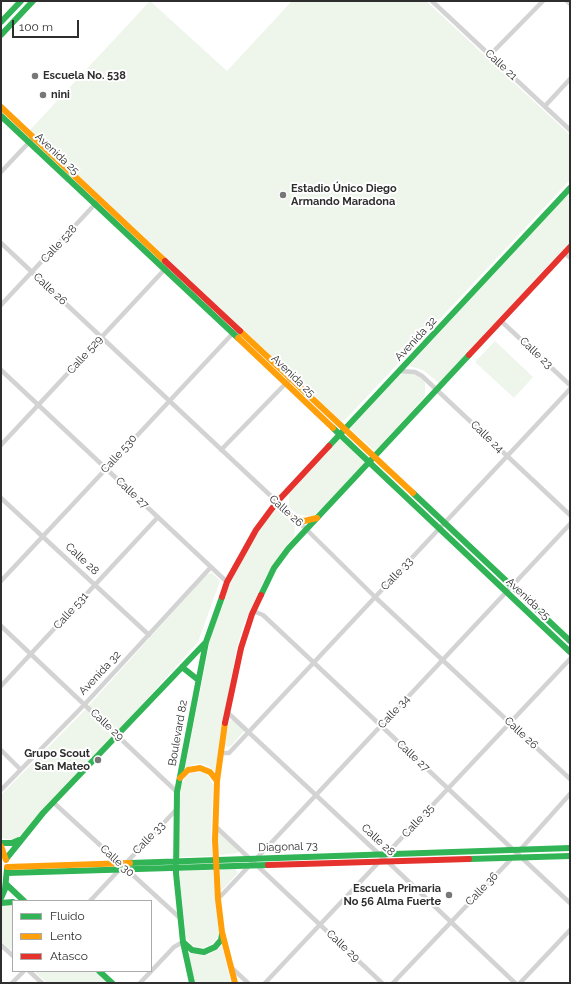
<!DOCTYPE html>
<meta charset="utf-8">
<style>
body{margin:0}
#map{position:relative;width:571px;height:984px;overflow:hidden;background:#fff;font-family:Raleway,sans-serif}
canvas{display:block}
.frame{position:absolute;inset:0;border:2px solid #2e2e2e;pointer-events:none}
.legend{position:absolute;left:12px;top:900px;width:140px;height:72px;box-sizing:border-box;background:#fff;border:1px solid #ababab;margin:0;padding:5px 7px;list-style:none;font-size:12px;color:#2e2e2e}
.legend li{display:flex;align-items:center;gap:8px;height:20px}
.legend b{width:20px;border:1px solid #ababab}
.scale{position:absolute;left:12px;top:20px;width:67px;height:18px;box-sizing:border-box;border:2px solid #2e2e2e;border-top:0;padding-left:5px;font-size:12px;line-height:14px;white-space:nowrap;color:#2e2e2e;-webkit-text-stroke:3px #fff;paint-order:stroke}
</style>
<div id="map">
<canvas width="571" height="984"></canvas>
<div class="frame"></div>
<ul class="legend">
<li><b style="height:5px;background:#30b455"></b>Fluido</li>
<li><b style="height:5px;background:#ff9f0a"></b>Lento</li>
<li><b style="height:5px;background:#e5322d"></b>Atasco</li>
</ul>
<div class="scale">100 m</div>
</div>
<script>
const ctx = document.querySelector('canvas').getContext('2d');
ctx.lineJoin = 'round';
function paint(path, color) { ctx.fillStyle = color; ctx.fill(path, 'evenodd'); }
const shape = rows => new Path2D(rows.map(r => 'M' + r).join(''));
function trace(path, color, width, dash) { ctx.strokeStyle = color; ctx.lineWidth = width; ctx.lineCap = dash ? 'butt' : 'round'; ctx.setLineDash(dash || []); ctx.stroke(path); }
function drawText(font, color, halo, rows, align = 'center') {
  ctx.font = font + ' Raleway,sans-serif'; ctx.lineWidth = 4; ctx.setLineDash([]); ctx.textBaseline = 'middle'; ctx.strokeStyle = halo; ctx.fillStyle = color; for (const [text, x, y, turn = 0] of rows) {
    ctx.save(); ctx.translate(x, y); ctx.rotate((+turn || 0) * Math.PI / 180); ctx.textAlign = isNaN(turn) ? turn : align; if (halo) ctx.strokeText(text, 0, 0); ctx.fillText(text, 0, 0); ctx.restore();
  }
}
paint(shape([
 [150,1,227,71,292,1,426,1,570,135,570,180,345,420,341,421,30,130],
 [570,191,570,242,439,383,423,370,409,366],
 [495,341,533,377,514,398,475,362],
 [403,373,413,373,421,378,425,383,425,395,422,400,375,451,349,428,398,376],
 [340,438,365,462,317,513,311,517,297,514,289,507,289,494],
 [276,506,292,520,295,527,294,537,284,548,265,578,243,626,236,651,215,771,204,764,195,764,185,768,211,636,225,594,246,552],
 [212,573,220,581,198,642,46,811,19,837,13,840,1,838,1,795,84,711,206,575],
 [233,720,244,731,231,746,227,747,225,744,229,721],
 [203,772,207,774,213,785,211,828,212,856,177,857,181,785,186,776,191,773],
 [218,832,238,850,238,853,221,855,218,852],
 [235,868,238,873,221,891,220,871,223,869],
 [213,870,219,932,218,937,209,946,199,948,191,944,186,937,179,871],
 [13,903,13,952,1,941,1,904],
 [222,946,231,983,193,983,189,953,208,955],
 [34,971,94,971,107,983,47,983]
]), '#eef5eb');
trace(shape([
 [432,1,570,130],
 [567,1,570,4],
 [490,55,543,1],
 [545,106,570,79],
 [1,172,34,137],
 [1,243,305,528,375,597,570,779],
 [565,253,570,258],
 [1,305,97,202],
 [501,321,570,385],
 [1,370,227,582],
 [399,371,415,372,422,376,570,515],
 [1,445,166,268],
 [221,450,291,378],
 [1,498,149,635],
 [1,581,235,331],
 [253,611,263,615,570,903],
 [1,626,177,792],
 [1,686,158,517],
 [227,712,380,855],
 [1,750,20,769],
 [221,753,229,753,570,389],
 [1,790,85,704,211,567],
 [54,803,180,918],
 [215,826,382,983],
 [520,850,570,794],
 [256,859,570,524],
 [386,860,515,983],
 [125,864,175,811],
 [218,899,251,864],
 [90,901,120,869],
 [1,945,13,956],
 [233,969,248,983],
 [29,971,42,983],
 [12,983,24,971],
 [140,983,174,947,183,942],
 [265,983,570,659],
 [393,983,513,857],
 [520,983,570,930]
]), '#d3d3d3', 4.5);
trace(shape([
 [1,22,21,1],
 [1,35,33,1],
 [1,116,238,338],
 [333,428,570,652],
 [329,446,570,188],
 [413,493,570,641],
 [261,595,274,568,288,549,469,355],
 [182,667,197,679],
 [1,843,12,843,19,840],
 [6,859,43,813,206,642],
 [469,859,570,856],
 [130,863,570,848],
 [7,873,268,865],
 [6,884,24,901],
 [1,898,5,889,7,869],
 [1,903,13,902],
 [183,942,192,950,204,952,215,947,221,940,222,934],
 [99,971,112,983],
 [192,983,183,942,176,873,177,792,206,642,222,597]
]), '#30b455', 6);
trace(shape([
 [1,107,165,261],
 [240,331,413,493],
 [238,338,333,428],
 [293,518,304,521,317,518],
 [225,723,217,781,215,840,218,899,222,932,235,983],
 [180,778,188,770,200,768,210,772,217,781],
 [1,846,6,860],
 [7,867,130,863]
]), '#ff9f0a', 6);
trace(shape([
 [165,261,240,331],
 [469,355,570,247],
 [222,597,227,582,256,530,276,503,329,446],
 [225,723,241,648,252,614,261,595],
 [268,865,469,859]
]), '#e5322d', 6);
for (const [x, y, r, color] of [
 [35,76,4,"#777"],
 [43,95,4,"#777"],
 [283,195,4,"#777"],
 [98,760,4,"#777"],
 [449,895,4,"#777"]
]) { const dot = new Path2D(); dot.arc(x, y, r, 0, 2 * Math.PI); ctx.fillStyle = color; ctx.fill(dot); trace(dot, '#fff', 1.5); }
drawText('11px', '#2e2e2e', '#fff', [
 ["Calle 21",501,65,43],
 ["Avenida 25",57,154,43],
 ["Calle 528",59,244,-47],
 ["Calle 26",50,289,43],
 ["Avenida 32",416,339,-47],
 ["Calle 23",536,353,43],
 ["Calle 529",85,355,-48],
 ["Avenida 25",293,376,44],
 ["Calle 24",487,437,44],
 ["Calle 530",119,454,-48],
 ["Calle 27",132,493,43],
 ["Calle 26",286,511,42],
 ["Calle 28",82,559,43],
 ["Calle 33",397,574,-47],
 ["Avenida 25",528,599,43],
 ["Calle 531",71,611,-48],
 ["Avenida 32",100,673,-47],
 ["Calle 34",394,712,-47],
 ["Calle 29",107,725,43],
 ["Boulevard 82",178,733,-80],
 ["Calle 26",521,733,43],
 ["Calle 27",413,756,43],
 ["Calle 35",418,821,-47],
 ["Calle 33",149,838,-46],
 ["Calle 28",378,840,43],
 ["Diagonal 73",288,847,-2],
 ["Calle 30",117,861,42],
 ["Calle 36",482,889,-46],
 ["Calle 29",343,946,43]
]);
drawText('bold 11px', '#2e2e2e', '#fff', [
 ["Escuela No. 538",43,76],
 ["nini",51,95],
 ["Estadio Único Diego",291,189],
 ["Armando Maradona",291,202],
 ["Grupo Scout",90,754,"right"],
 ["San Mateo",90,767,"right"],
 ["Escuela Primaria",441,889,"right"],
 ["No 56 Alma Fuerte",441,902,"right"]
], 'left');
</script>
